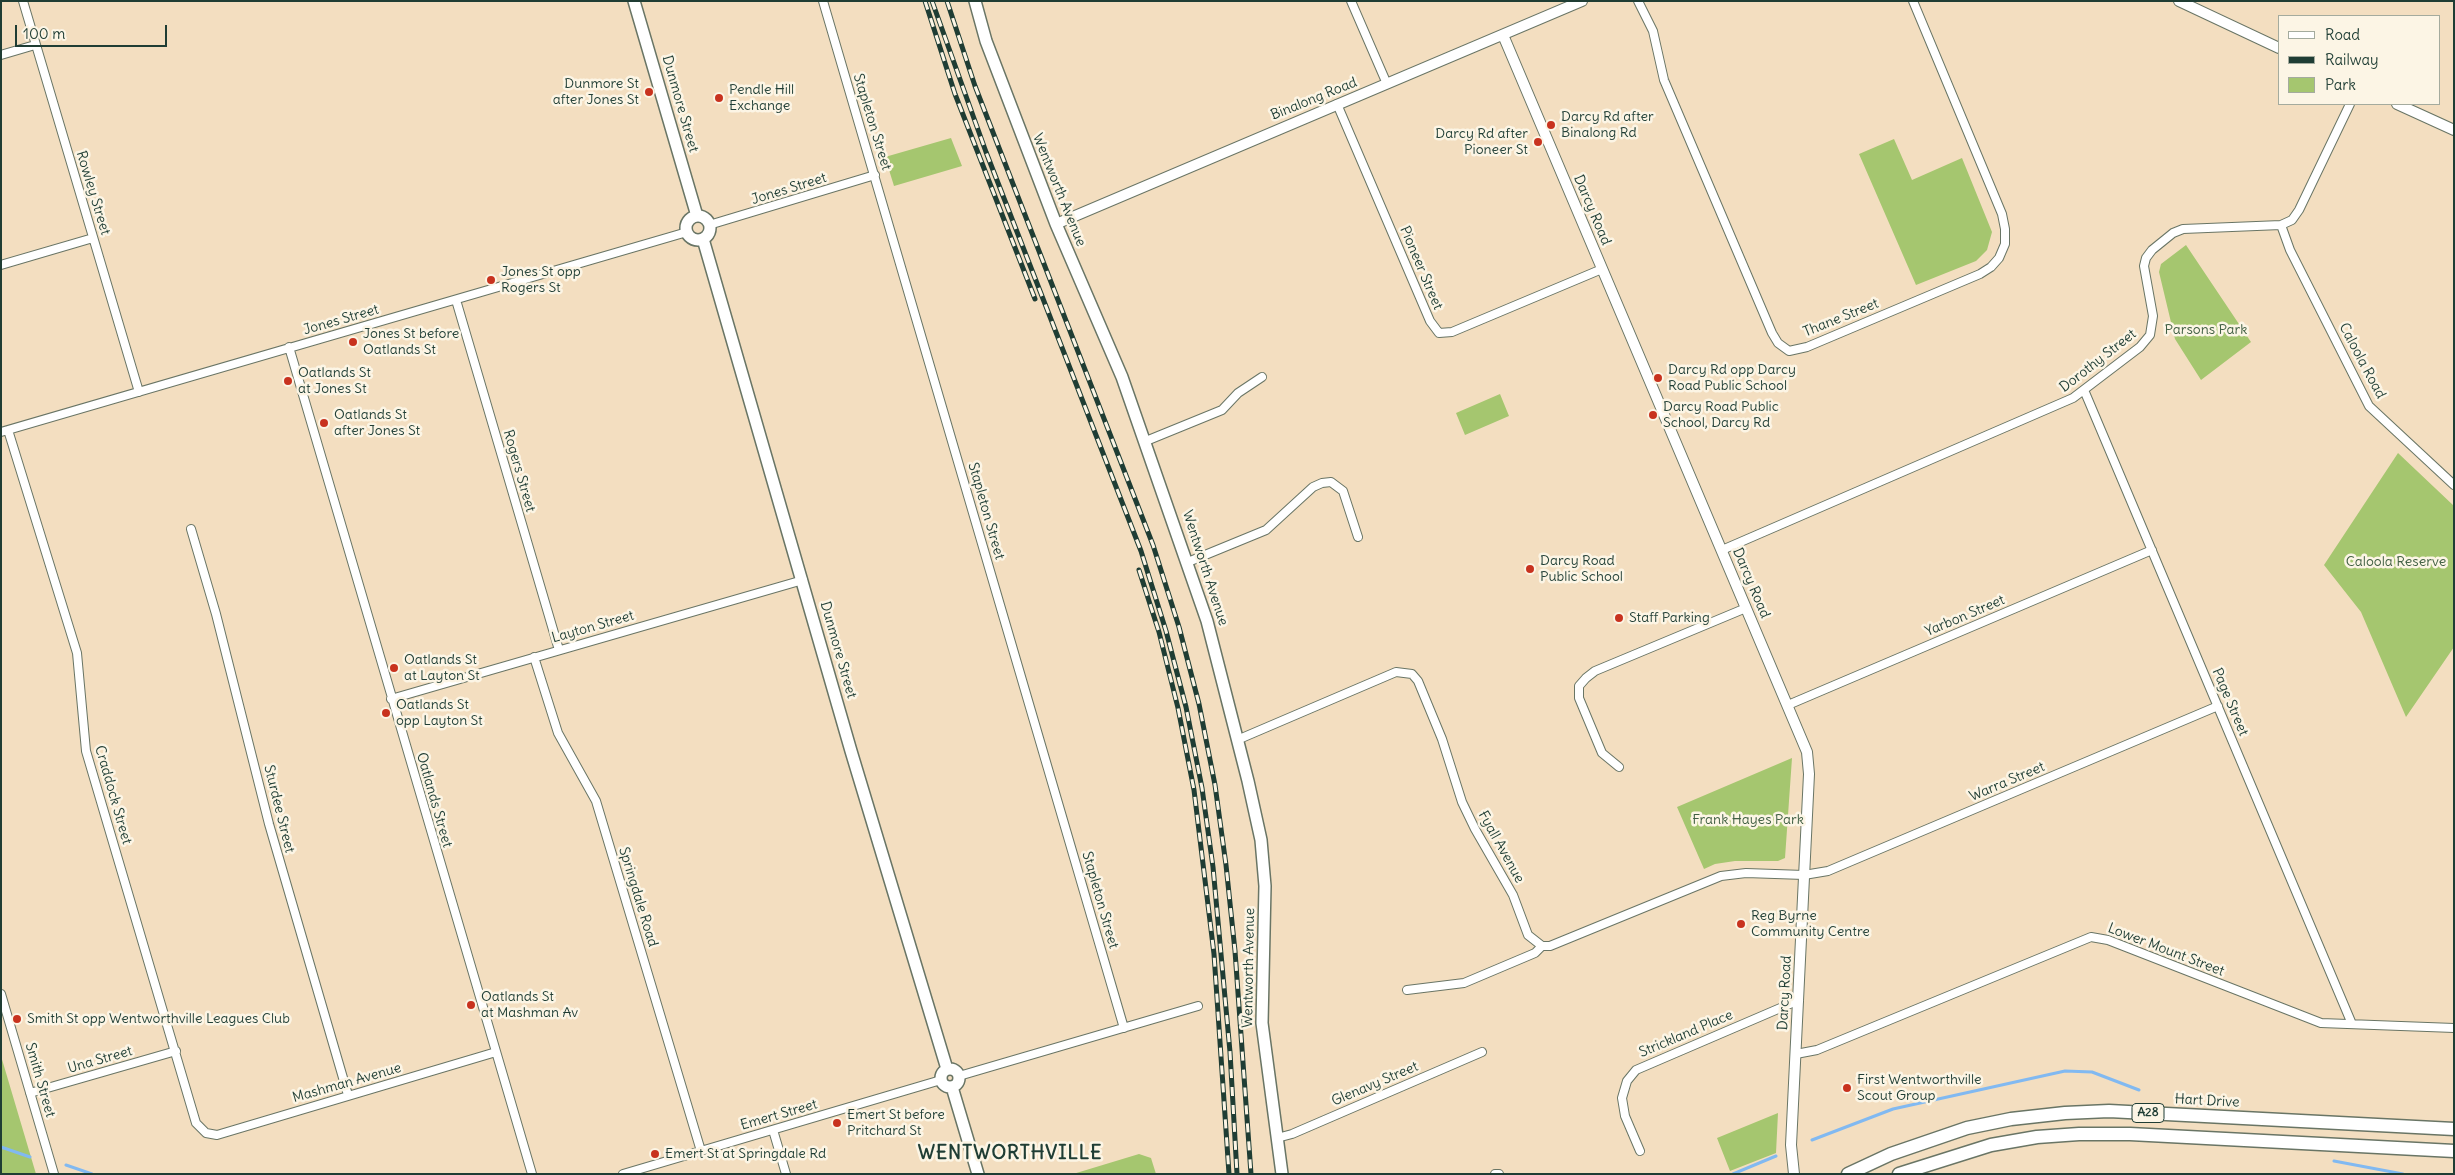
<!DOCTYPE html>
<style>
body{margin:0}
#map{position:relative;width:2455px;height:1175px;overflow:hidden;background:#f3dec0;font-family:Delius,sans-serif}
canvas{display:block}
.frame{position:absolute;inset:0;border:2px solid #1f3d34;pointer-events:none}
.legend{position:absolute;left:2278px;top:15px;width:162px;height:90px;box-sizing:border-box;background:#fcf5e5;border:1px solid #a4ab9e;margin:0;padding:6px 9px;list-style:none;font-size:15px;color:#1f3d34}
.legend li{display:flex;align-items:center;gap:10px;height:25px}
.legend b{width:25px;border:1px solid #a4ab9e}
.scale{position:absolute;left:15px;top:25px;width:152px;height:22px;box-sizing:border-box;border:2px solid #1f3d34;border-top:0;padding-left:6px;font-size:15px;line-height:18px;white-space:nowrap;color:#1f3d34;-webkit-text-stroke:4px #fcf5e5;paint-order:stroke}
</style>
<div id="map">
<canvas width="2455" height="1175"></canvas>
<div class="frame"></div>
<ul class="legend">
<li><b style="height:6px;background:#fff"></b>Road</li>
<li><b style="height:6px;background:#1f3d34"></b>Railway</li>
<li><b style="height:14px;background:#a5c66f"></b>Park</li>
</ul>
<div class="scale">100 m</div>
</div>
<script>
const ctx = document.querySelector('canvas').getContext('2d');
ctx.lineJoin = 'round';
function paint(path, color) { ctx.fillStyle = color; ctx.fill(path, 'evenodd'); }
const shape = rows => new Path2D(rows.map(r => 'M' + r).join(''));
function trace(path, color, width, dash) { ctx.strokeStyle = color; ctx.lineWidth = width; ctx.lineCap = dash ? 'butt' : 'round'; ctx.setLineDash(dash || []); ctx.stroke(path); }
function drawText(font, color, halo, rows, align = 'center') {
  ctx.font = font + ' Delius,sans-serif'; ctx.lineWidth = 5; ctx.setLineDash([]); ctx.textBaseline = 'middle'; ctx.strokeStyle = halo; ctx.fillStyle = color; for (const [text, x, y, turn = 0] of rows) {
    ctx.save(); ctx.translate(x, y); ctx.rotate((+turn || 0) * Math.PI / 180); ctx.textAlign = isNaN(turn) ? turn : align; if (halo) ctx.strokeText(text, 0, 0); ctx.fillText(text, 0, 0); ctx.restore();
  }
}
paint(shape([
 [951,138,962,166,894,186,885,157],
 [1894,139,1912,180,1962,158,1992,232,1987,250,1976,261,1916,285,1859,154],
 [2186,245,2251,342,2201,380,2175,339,2159,272,2161,264],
 [1500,394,1509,416,1465,435,1456,413],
 [2398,453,2454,506,2454,647,2406,717,2361,612,2324,565],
 [1792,758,1785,858,1778,861,1735,861,1715,864,1704,869,1677,807],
 [1,1056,9,1083,36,1174,1,1174],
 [1778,1113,1776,1153,1730,1171,1717,1138],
 [1139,1154,1151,1158,1156,1174,1073,1174]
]), '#a5c66f');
trace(shape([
 [1812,1140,1893,1109,2065,1071,2092,1072,2139,1090],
 [1,1147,30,1157],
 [2334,1161,2403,1174],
 [66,1165,92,1174],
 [1733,1174,1776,1156]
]), '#81b9f1', 3);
const minor = shape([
 [23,1,139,392],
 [823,1,1124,1028],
 [1351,1,1387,84],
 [1638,1,1653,31,1664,80,1772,333,1778,343,1789,351,1807,347,1980,274,1991,267,1999,258,2005,244,2005,229,2002,214,1913,1],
 [1,55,35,45],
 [1337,104,1430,321,1439,333,1452,332,1602,269],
 [709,225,875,175],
 [2281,225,2290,250,2369,406,2454,485],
 [1,265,93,238],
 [456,300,559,650],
 [289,347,532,1174],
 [2084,390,2352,1024],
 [8,430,77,653,86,751,196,1123,206,1133,217,1135,496,1052],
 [1,432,687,232],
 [1146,441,1222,410,1238,393,1262,377],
 [191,529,216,614,269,824,348,1095],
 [1722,550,2073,398,2140,347,2150,335,2153,316,2144,266,2146,258,2152,250,2173,233,2183,229,2281,225,2292,220,2299,210,2350,104],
 [1188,562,1266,530,1313,487,1322,483,1331,482,1343,491,1358,537],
 [534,657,558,733,596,801,701,1151],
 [391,699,803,580],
 [1788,705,2152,550],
 [1237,740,1396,672,1412,674,1418,681,1442,739,1462,802,1475,829,1513,895,1528,935,1542,946,1550,946,1721,876,1746,873,1804,875,1828,871,2218,706],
 [1619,767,1602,753,1579,698,1579,686,1586,678,1595,671,1746,608],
 [1407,990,1464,983,1535,953,1542,946],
 [1,994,54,1174],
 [1796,1054,1817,1050,2091,937,2108,940,2321,1023,2454,1028],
 [959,1076,1198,1006],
 [30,1093,176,1051],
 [773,1130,786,1174],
 [1277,1138,1292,1134,1482,1052],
 [1640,1151,1625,1116,1622,1098,1627,1081,1636,1070,1799,1000],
 [623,1174,941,1080],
 [1495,1174,1499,1174]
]);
const tertiary = shape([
 [2179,1,2279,48],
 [1503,35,1807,752,1809,774,1791,1145,1794,1174],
 [2397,104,2454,130],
 [1056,224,1582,1]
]);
const secondary = shape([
 [634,1,697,216],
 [975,1,986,41,1056,224,1122,377,1207,621,1248,781,1261,840,1265,886,1262,1023,1282,1174],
 '686 228a12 12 0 1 1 24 0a12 12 0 1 1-24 0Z',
 [703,239,851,751,947,1069],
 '941 1078a9 9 0 1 1 18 0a9 9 0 1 1-18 0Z',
 [952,1087,978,1174]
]);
const trunk = shape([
 [1848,1174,1891,1154,1967,1128,2011,1119,2065,1113,2109,1111,2454,1129],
 [1899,1174,1991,1145,2037,1137,2079,1134,2130,1134,2454,1151]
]);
trace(minor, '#697565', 10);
trace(tertiary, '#697565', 12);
trace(secondary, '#697565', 14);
trace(trunk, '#697565', 15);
trace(minor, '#fff', 8);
trace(tertiary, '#fff', 10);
trace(secondary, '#fff', 11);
trace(trunk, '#fff', 12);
const rail = shape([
 [925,1,955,94,1035,299],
 [932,1,986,152,1141,551,1166,631,1186,707,1202,788,1213,867,1230,1052,1237,1174],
 [947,1,975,86,1153,545,1179,627,1199,704,1215,785,1226,865,1235,951,1251,1174],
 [1139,570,1159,632,1178,708,1194,790,1214,954,1229,1174]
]);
trace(rail, '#1f3d34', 5);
trace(rail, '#fcf5e5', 3, [9]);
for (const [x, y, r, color] of [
 [649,92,5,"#c8321e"],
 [719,98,5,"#c8321e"],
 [1551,125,5,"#c8321e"],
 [1538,142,5,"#c8321e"],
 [491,280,5,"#c8321e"],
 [353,342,5,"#c8321e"],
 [1658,378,5,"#c8321e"],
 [288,381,5,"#c8321e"],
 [1653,415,5,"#c8321e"],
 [324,423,5,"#c8321e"],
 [1530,569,5,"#c8321e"],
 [1619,618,5,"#c8321e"],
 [394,668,5,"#c8321e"],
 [386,713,5,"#c8321e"],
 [1741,924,5,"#c8321e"],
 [471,1005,5,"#c8321e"],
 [17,1019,5,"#c8321e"],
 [1847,1088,5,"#c8321e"],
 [837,1123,5,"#c8321e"],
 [655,1154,5,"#c8321e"]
]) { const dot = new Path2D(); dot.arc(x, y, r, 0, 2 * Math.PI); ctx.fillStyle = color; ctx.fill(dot); trace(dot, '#fcf5e5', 2); }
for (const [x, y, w] of [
 [2148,1113,32]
]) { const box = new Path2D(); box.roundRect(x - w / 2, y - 9.5, w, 19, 4); ctx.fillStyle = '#fcf5e5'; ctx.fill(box); trace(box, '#1f3d34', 1); }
drawText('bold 12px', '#1f3d34', null, [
 ["A28",2148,1113]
]);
drawText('14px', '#1f3d34', '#fcf5e5', [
 ["Dunmore St",639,84,"right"],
 ["after Jones St",639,100,"right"],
 ["Pendle Hill",729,90],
 ["Exchange",729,106],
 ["Darcy Rd after",1561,117],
 ["Binalong Rd",1561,133],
 ["Darcy Rd after",1528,134,"right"],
 ["Pioneer St",1528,150,"right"],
 ["Jones St opp",501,272],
 ["Rogers St",501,288],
 ["Jones St before",363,334],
 ["Oatlands St",363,350],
 ["Darcy Rd opp Darcy",1668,370],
 ["Road Public School",1668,386],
 ["Oatlands St",298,373],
 ["at Jones St",298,389],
 ["Darcy Road Public",1663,407],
 ["School, Darcy Rd",1663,423],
 ["Oatlands St",334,415],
 ["after Jones St",334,431],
 ["Darcy Road",1540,561],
 ["Public School",1540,577],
 ["Staff Parking",1629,618],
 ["Oatlands St",404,660],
 ["at Layton St",404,676],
 ["Oatlands St",396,705],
 ["opp Layton St",396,721],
 ["Reg Byrne",1751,916],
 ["Community Centre",1751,932],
 ["Oatlands St",481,997],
 ["at Mashman Av",481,1013],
 ["Smith St opp Wentworthville Leagues Club",27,1019],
 ["First Wentworthville",1857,1080],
 ["Scout Group",1857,1096],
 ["Emert St before",847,1115],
 ["Pritchard St",847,1131],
 ["Emert St at Springdale Rd",665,1154]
], 'left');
drawText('14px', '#1f3d34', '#fcf5e5', [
 ["Binalong Road",1314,99,-22],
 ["Dunmore Street",680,104,74],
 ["Stapleton Street",872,122,73],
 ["Jones Street",789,189,-17],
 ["Wentworth Avenue",1059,190,68],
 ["Rowley Street",93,193,73],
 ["Darcy Road",1592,210,67],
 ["Pioneer Street",1421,268,67],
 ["Thane Street",1841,318,-22],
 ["Jones Street",341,320,-16],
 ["Dorothy Street",2098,361,-38],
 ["Caloola Road",2362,361,62],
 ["Rogers Street",519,471,74],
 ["Stapleton Street",986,511,74],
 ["Wentworth Avenue",1205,568,72],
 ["Darcy Road",1751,583,67],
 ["Yarbon Street",1965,616,-23],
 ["Layton Street",593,627,-16],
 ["Dunmore Street",838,650,74],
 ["Page Street",2230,702,67],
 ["Warra Street",2007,782,-23],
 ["Craddock Street",113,795,74],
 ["Oatlands Street",434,800,74],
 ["Sturdee Street",279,809,76],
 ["Fyall Avenue",1501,847,61],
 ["Springdale Road",638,897,73],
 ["Stapleton Street",1100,900,74],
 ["Lower Mount Street",2166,950,21],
 ["Wentworth Avenue",1249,968,-89],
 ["Darcy Road",1785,993,-87],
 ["Strickland Place",1686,1034,-23],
 ["Una Street",100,1060,-16],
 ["Smith Street",40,1080,74],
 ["Mashman Avenue",347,1083,-16],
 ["Glenavy Street",1375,1084,-23],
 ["Hart Drive",2207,1101,3],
 ["Emert Street",779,1115,-16]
]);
drawText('14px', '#405f43', '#fcf5e5', [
 ["Parsons Park",2206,330],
 ["Caloola Reserve",2396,562],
 ["Frank Hayes Park",1748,820]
]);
ctx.letterSpacing = '1px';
drawText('bold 19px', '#1f3d34', '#fcf5e5', [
 ["WENTWORTHVILLE",1010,1154]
]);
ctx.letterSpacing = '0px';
</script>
